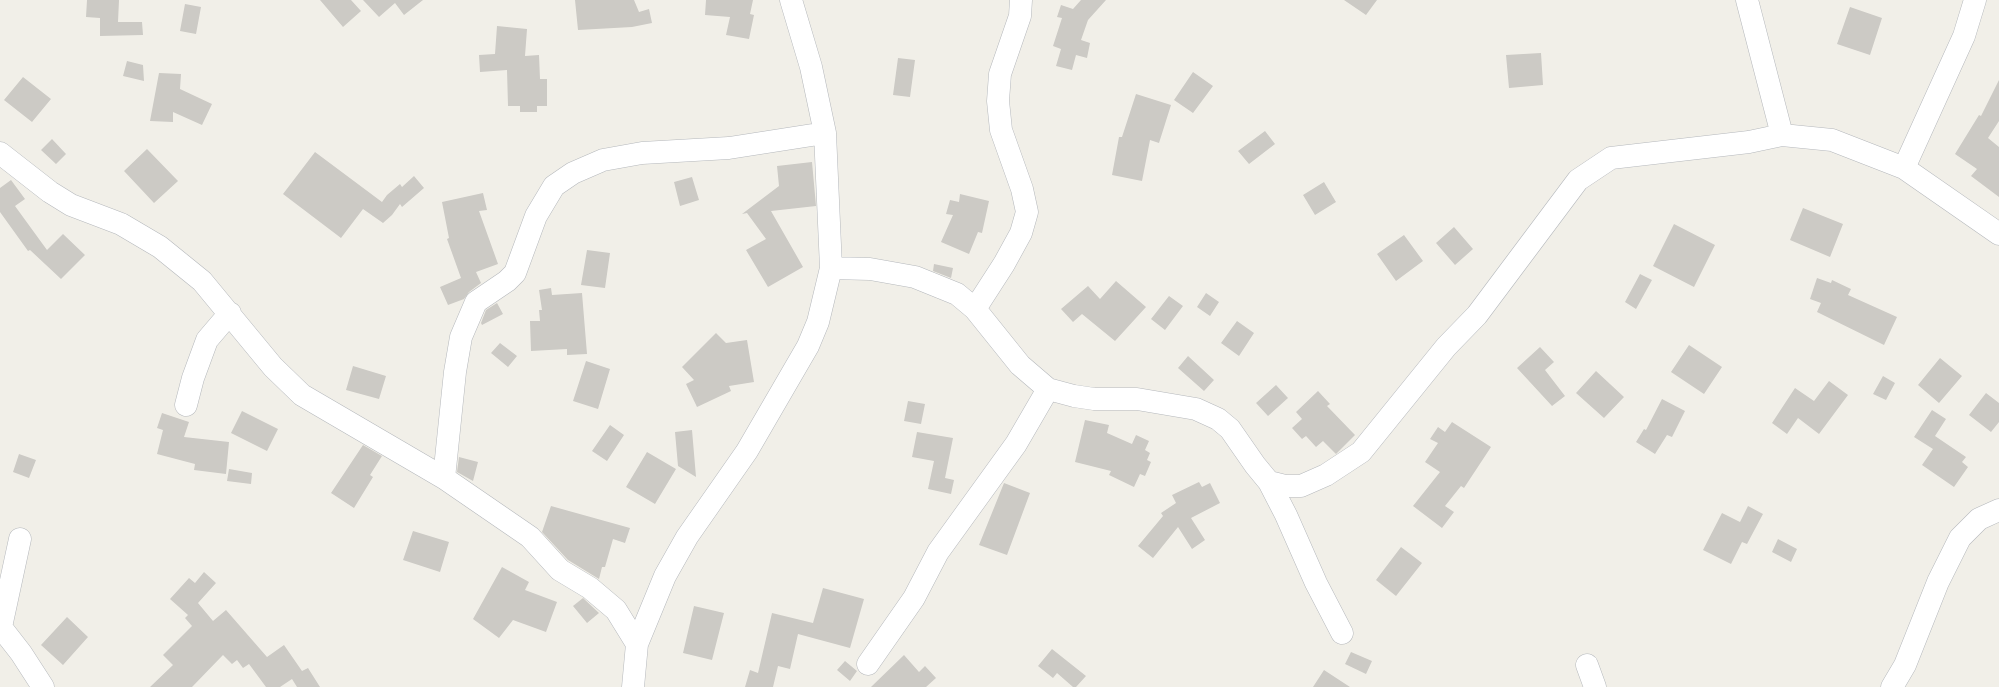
<!DOCTYPE html>
<style>
body{margin:0}
canvas{display:block;background:#f1efe8}
</style>
<canvas width="1999" height="687"></canvas>
<script>
const ctx = document.querySelector('canvas').getContext('2d');
ctx.lineJoin = 'round';
function paint(path, color) { ctx.fillStyle = color; ctx.fill(path, 'evenodd'); }
const shape = rows => new Path2D(rows.map(r => 'M' + r).join(''));
function trace(path, color, width, dash) { ctx.strokeStyle = color; ctx.lineWidth = width; ctx.lineCap = dash ? 'butt' : 'round'; ctx.setLineDash(dash || []); ctx.stroke(path); }
paint(shape([
 [87,0,119,0,118,22,142,22,143,35,100,36,100,18,86,17],
 [320,0,351,0,361,11,343,27],
 [363,0,423,0,404,15,395,3,379,17],
 [575,0,634,0,639,12,649,9,652,23,632,27,578,30],
 [706,0,753,0,750,14,754,15,749,39,726,35,730,17,705,15],
 [1081,0,1106,0,1088,20,1081,40,1090,43,1087,58,1076,55,1072,70,1056,66,1061,49,1053,46,1062,18,1057,17,1061,5,1073,9],
 [1344,0,1377,0,1366,15],
 [185,4,201,7,196,34,180,31],
 [1850,7,1882,18,1870,55,1837,44],
 [497,26,527,29,525,56,539,55,540,79,547,79,547,106,537,106,537,112,520,112,520,106,508,106,507,70,480,72,479,55,495,54],
 [1541,53,1543,85,1509,88,1506,55],
 [898,58,915,60,910,97,893,95],
 [127,61,143,65,144,81,123,76],
 [1193,72,1213,86,1193,113,1174,100],
 [159,73,181,74,180,89,212,104,202,125,173,112,173,122,150,121],
 [23,77,51,99,32,122,4,100],
 [1999,80,1999,121,1988,138,1999,147,1999,197,1971,176,1977,169,1955,154,1979,115,1981,116],
 [1136,94,1171,105,1159,143,1150,140,1142,181,1112,175,1119,137,1122,137],
 [1265,131,1275,144,1249,164,1238,151],
 [52,139,66,154,56,164,41,150],
 [147,149,178,181,154,203,124,171],
 [315,152,382,202,387,195,400,184,402,187,414,176,424,188,402,207,400,204,392,215,383,223,363,209,341,238,283,194],
 [812,162,816,206,771,211,803,267,768,287,746,250,766,239,747,213,742,214,779,186,777,166],
 [692,177,699,200,680,206,674,182],
 [11,180,25,199,15,206,47,250,63,234,85,255,61,279,30,250,28,251,0,212,0,188],
 [1324,182,1336,202,1315,215,1303,195],
 [483,193,487,210,479,211,498,264,476,272,481,283,469,292,464,299,448,305,440,287,461,278,447,239,449,238,442,202],
 [960,194,989,201,982,233,978,232,969,254,941,242,953,215,946,214,950,200,959,202],
 [1803,208,1843,224,1830,257,1790,240],
 [1674,224,1715,245,1694,287,1653,266],
 [1454,227,1473,249,1455,265,1436,243],
 [1404,235,1423,261,1396,281,1377,254],
 [587,250,610,253,605,288,581,285],
 [934,264,953,268,951,278,933,271],
 [1640,274,1652,280,1636,309,1625,302],
 [1817,278,1831,283,1832,280,1851,289,1848,295,1897,317,1884,345,1817,312,1821,303,1810,299],
 [1116,281,1146,307,1115,341,1082,314,1073,322,1061,309,1088,286,1100,299],
 [551,288,552,295,582,293,587,354,567,355,567,349,531,351,530,321,540,321,539,310,542,310,539,290],
 [1206,293,1219,302,1210,316,1197,307],
 [1169,296,1183,306,1165,330,1151,319],
 [497,303,503,314,482,325,481,323,486,310],
 [1237,321,1254,333,1239,356,1221,343],
 [716,333,726,343,747,340,754,382,729,386,731,391,697,407,686,384,694,380,682,367],
 [500,343,517,356,508,367,491,353],
 [1689,345,1722,367,1704,394,1671,372],
 [1540,347,1554,362,1545,370,1565,396,1552,406,1517,368],
 [1188,356,1214,380,1204,391,1178,368],
 [1940,358,1962,376,1939,403,1918,385],
 [586,361,610,369,598,409,573,401],
 [353,366,386,376,379,399,346,390],
 [1596,371,1624,397,1604,418,1576,393],
 [1883,376,1895,383,1886,400,1873,394],
 [1829,381,1848,395,1819,434,1798,418,1787,434,1772,423,1795,388,1814,401],
 [1276,385,1288,398,1268,416,1256,403],
 [1318,391,1330,404,1327,406,1355,435,1336,454,1323,441,1316,447,1306,436,1302,439,1292,428,1302,419,1296,412],
 [1986,393,1999,403,1999,422,1991,432,1969,415],
 [1662,399,1685,411,1672,437,1667,435,1655,454,1636,442,1644,429,1646,430],
 [908,401,925,404,921,424,904,421],
 [1932,410,1946,419,1935,436,1966,457,1962,462,1968,467,1954,487,1922,465,1933,449,1914,437],
 [242,411,278,429,267,451,231,433],
 [162,413,189,422,184,437,229,442,226,474,194,470,195,464,157,454,163,430,157,428],
 [1085,420,1109,425,1107,433,1132,444,1136,435,1149,441,1145,450,1150,453,1147,460,1151,462,1145,476,1140,474,1134,487,1109,475,1111,471,1075,462],
 [1452,422,1491,447,1464,488,1461,486,1445,506,1454,512,1442,528,1413,506,1440,472,1425,462,1438,443,1430,439,1438,427,1445,432],
 [610,425,624,435,607,461,592,451],
 [692,430,696,477,678,466,675,432],
 [917,432,953,438,945,478,954,480,951,494,928,489,934,461,912,457],
 [363,445,382,456,370,475,373,477,354,508,331,493],
 [647,452,676,469,655,504,626,487],
 [19,454,36,460,29,478,13,472],
 [459,457,478,462,473,481,457,472],
 [229,469,252,473,251,484,227,481],
 [1199,482,1202,487,1210,483,1220,503,1191,518,1205,540,1192,549,1178,527,1153,558,1138,546,1163,516,1161,513,1176,503,1172,495],
 [1004,483,1030,493,1007,555,979,545],
 [551,506,630,528,625,543,613,539,605,567,602,567,599,579,568,560,542,532],
 [1748,506,1763,514,1747,544,1742,542,1731,564,1703,550,1722,513,1740,522],
 [413,531,449,542,440,572,403,560],
 [1778,539,1797,549,1791,562,1772,552],
 [1401,547,1422,563,1396,596,1376,580],
 [502,567,529,582,525,590,557,602,546,632,513,620,499,638,473,619],
 [204,572,216,583,198,603,213,621,226,610,267,657,284,645,302,671,308,668,320,687,297,687,292,679,280,687,266,687,249,664,243,668,237,660,232,664,223,655,192,687,150,687,173,665,163,655,192,626,185,618,188,615,170,599,189,578,195,583],
 [823,588,864,599,850,648,798,634,790,669,778,666,773,687,745,687,750,670,758,673,772,613,813,623],
 [583,598,599,613,587,623,573,606],
 [694,606,724,613,712,660,683,653],
 [67,617,88,637,63,665,41,645],
 [1052,649,1086,676,1076,687,1073,687,1057,673,1053,678,1038,666],
 [1351,652,1372,661,1366,674,1345,664],
 [904,655,919,672,925,666,936,678,926,687,871,687],
 [845,661,857,671,850,681,837,670],
 [1324,670,1350,687,1313,687]
]), '#cccac5');
const minor = shape([
 [1747,0,1782,135],
 [0,153,50,192,71,205,121,224,160,247,202,281,273,367,302,395,444,478,530,537,560,570,590,588,616,610,637,644],
 [1904,168,1964,36,1975,0],
 [831,268,870,269,915,277,957,294,975,309,1020,365,1048,389,1074,396,1094,399,1137,399,1196,409,1218,419,1230,429,1255,465,1269,482,1285,486,1301,486,1326,475,1361,452,1446,347,1477,315,1578,180,1611,158,1749,142,1782,135,1832,140,1904,168,1999,234],
 [975,309,1004,264,1021,233,1027,212,1022,189,1001,130,998,101,1000,74,1020,16,1021,0],
 [186,405,193,378,207,340,230,313],
 [444,478,455,372,461,337,476,302,507,281,515,273,536,216,554,186,573,173,603,160,642,153,729,148,825,133],
 [1269,482,1286,515,1316,583,1342,633],
 [0,626,21,653,43,687],
 [1,627,20,539],
 [868,664,914,598,938,552,1016,444,1048,389],
 [1587,665,1595,687],
 [633,687,637,644,665,576,687,537,747,451,808,346,818,322,831,268,825,133,811,67,791,0],
 [1892,687,1905,665,1938,582,1960,538,1979,519,1999,510]
]);
trace(minor, '#b5b8bc', 23);
trace(minor, '#fff', 22);
</script>
